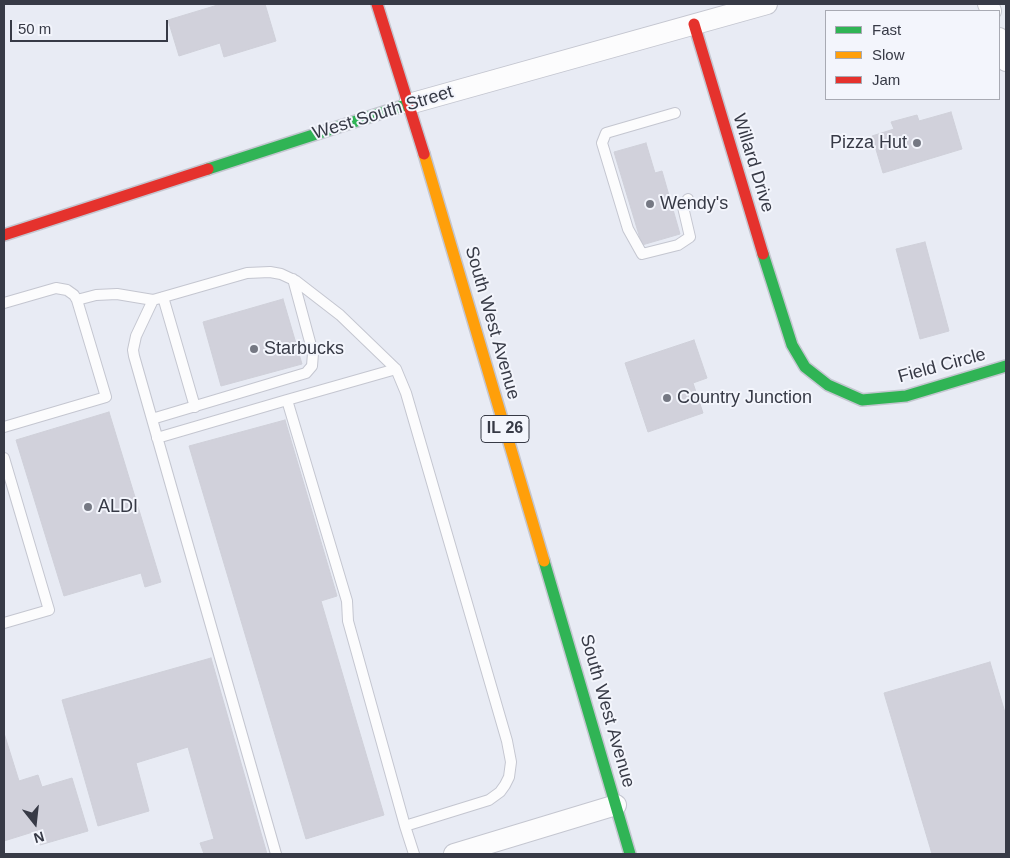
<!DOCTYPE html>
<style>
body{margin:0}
#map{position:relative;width:1010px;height:858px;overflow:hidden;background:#e8ebf4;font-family:Helvetica,sans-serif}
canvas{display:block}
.frame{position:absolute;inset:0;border:5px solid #373a46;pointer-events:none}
.legend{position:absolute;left:825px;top:10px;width:175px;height:90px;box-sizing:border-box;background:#f3f5fc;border:1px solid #a8aab3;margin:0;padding:6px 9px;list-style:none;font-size:15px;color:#373a46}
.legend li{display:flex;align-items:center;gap:10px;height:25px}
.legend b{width:25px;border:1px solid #a8aab3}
.north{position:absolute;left:10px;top:798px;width:50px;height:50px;-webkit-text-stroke:4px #f3f5fc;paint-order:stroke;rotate:164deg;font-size:14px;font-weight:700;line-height:20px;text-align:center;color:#373a46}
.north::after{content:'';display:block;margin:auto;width:18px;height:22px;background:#373a46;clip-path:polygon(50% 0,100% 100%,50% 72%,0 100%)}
.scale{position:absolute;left:10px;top:20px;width:158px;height:22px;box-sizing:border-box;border:2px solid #373a46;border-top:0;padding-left:6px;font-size:15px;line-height:18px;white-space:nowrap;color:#373a46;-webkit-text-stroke:4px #f3f5fc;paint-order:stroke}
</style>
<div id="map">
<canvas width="1010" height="858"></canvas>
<div class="frame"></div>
<ul class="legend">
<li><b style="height:6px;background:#30b455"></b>Fast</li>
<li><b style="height:6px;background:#ff9f0a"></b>Slow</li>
<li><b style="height:6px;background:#e5322d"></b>Jam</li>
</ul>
<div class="north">N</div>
<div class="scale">50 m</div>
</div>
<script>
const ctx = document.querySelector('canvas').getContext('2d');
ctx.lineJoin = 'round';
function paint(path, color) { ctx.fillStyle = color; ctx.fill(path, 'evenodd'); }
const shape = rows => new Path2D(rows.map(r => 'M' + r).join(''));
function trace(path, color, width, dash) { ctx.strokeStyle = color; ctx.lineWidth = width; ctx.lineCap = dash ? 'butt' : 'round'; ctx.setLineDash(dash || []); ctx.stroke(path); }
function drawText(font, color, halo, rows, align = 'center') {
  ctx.font = font + ' Helvetica,sans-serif'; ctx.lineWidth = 4; ctx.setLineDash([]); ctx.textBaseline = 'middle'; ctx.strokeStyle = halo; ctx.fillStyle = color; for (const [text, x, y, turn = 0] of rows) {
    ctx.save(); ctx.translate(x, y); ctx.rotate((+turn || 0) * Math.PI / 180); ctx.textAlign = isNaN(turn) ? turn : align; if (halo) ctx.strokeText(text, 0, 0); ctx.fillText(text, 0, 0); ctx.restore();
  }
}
const building = shape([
 [221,4,265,4,276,41,224,57,220,43,179,56,168,20,221,4],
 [951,112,962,149,883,173,872,136,894,129,891,122,917,115,919,121,951,112],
 [646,143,655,173,662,171,680,234,642,245,614,152,646,143],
 [925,242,949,331,920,339,896,249,925,242],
 [283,299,302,364,221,386,203,322,283,299],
 [694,340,707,378,693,383,703,413,648,432,625,363,694,340],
 [109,412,161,582,145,587,141,573,64,596,16,440,109,412],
 [285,420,337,596,321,601,384,815,306,839,189,446,285,420],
 [211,658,267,854,204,854,200,843,214,839,188,747,136,763,149,811,98,826,62,700,211,658],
 [990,662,1006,716,1006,854,932,854,884,693,990,662],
 [4,733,19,781,38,775,42,787,72,778,88,831,40,845,36,831,4,841,4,733]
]);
paint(building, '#d1d1db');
trace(building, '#cfd0d9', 1);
const lane = shape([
 [675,113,606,133,602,143,628,229,642,254,678,245,690,237,683,207,688,199],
 [163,297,195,407],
 [77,300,96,295,117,294,153,300,247,273,270,272,281,274,296,281,340,315,396,369],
 [153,300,136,336,133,350,134,356,276,854],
 [4,303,56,288,67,290,74,295,77,300,106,397,4,427],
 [152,419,306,373,312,366,313,353,293,279],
 [157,438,287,400],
 [4,458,49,610,4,623],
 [405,826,489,800,500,792,505,785,509,777,511,762,507,741,406,393,396,369,287,400,347,601,348,621,405,826,414,854]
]);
const street = shape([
 [988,4,991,11],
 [999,38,1006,61],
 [409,104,767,4],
 [454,854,616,805]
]);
const fast = shape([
 [208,169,409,104],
 [763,254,792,345,805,367,828,385,862,400,906,396,1006,366],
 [544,561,630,854]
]);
const slow = shape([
 [424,154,544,561]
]);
const jam = shape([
 [377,4,424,154],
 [694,24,763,254],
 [4,235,208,169]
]);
trace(lane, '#c4c6d0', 12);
trace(street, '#c4c6d0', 22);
trace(fast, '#c4c6d0', 14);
trace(slow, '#c4c6d0', 14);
trace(jam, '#c4c6d0', 14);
trace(lane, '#fcfcfd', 10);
trace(street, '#fcfcfd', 20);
trace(fast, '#30b455', 11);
trace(slow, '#ff9f0a', 11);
trace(jam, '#e5322d', 11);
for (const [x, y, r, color] of [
 [917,143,5,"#757883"],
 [650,204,5,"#757883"],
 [254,349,5,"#757883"],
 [667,398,5,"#757883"],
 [88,507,5,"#757883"]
]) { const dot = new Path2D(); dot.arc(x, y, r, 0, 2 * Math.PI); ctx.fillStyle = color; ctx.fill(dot); trace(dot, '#f3f5fc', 2); }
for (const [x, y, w] of [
 [505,429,48]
]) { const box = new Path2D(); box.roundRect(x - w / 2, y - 13.5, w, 27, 4); ctx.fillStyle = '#f3f5fc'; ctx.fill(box); trace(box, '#373a46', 1); }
drawText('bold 16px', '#373a46', null, [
 ["IL 26",505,429]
]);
drawText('18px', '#373a46', '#f3f5fc', [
 ["West South Street",383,113,-17],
 ["Willard Drive",753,163,73],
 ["South West Avenue",492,323,74],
 ["Field Circle",942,366,-15],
 ["South West Avenue",607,711,74]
]);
drawText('18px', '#373a46', '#f3f5fc', [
 ["Pizza Hut",907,143,"right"],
 ["Wendy's",660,204],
 ["Starbucks",264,349],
 ["Country Junction",677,398],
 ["ALDI",98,507]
], 'left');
</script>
